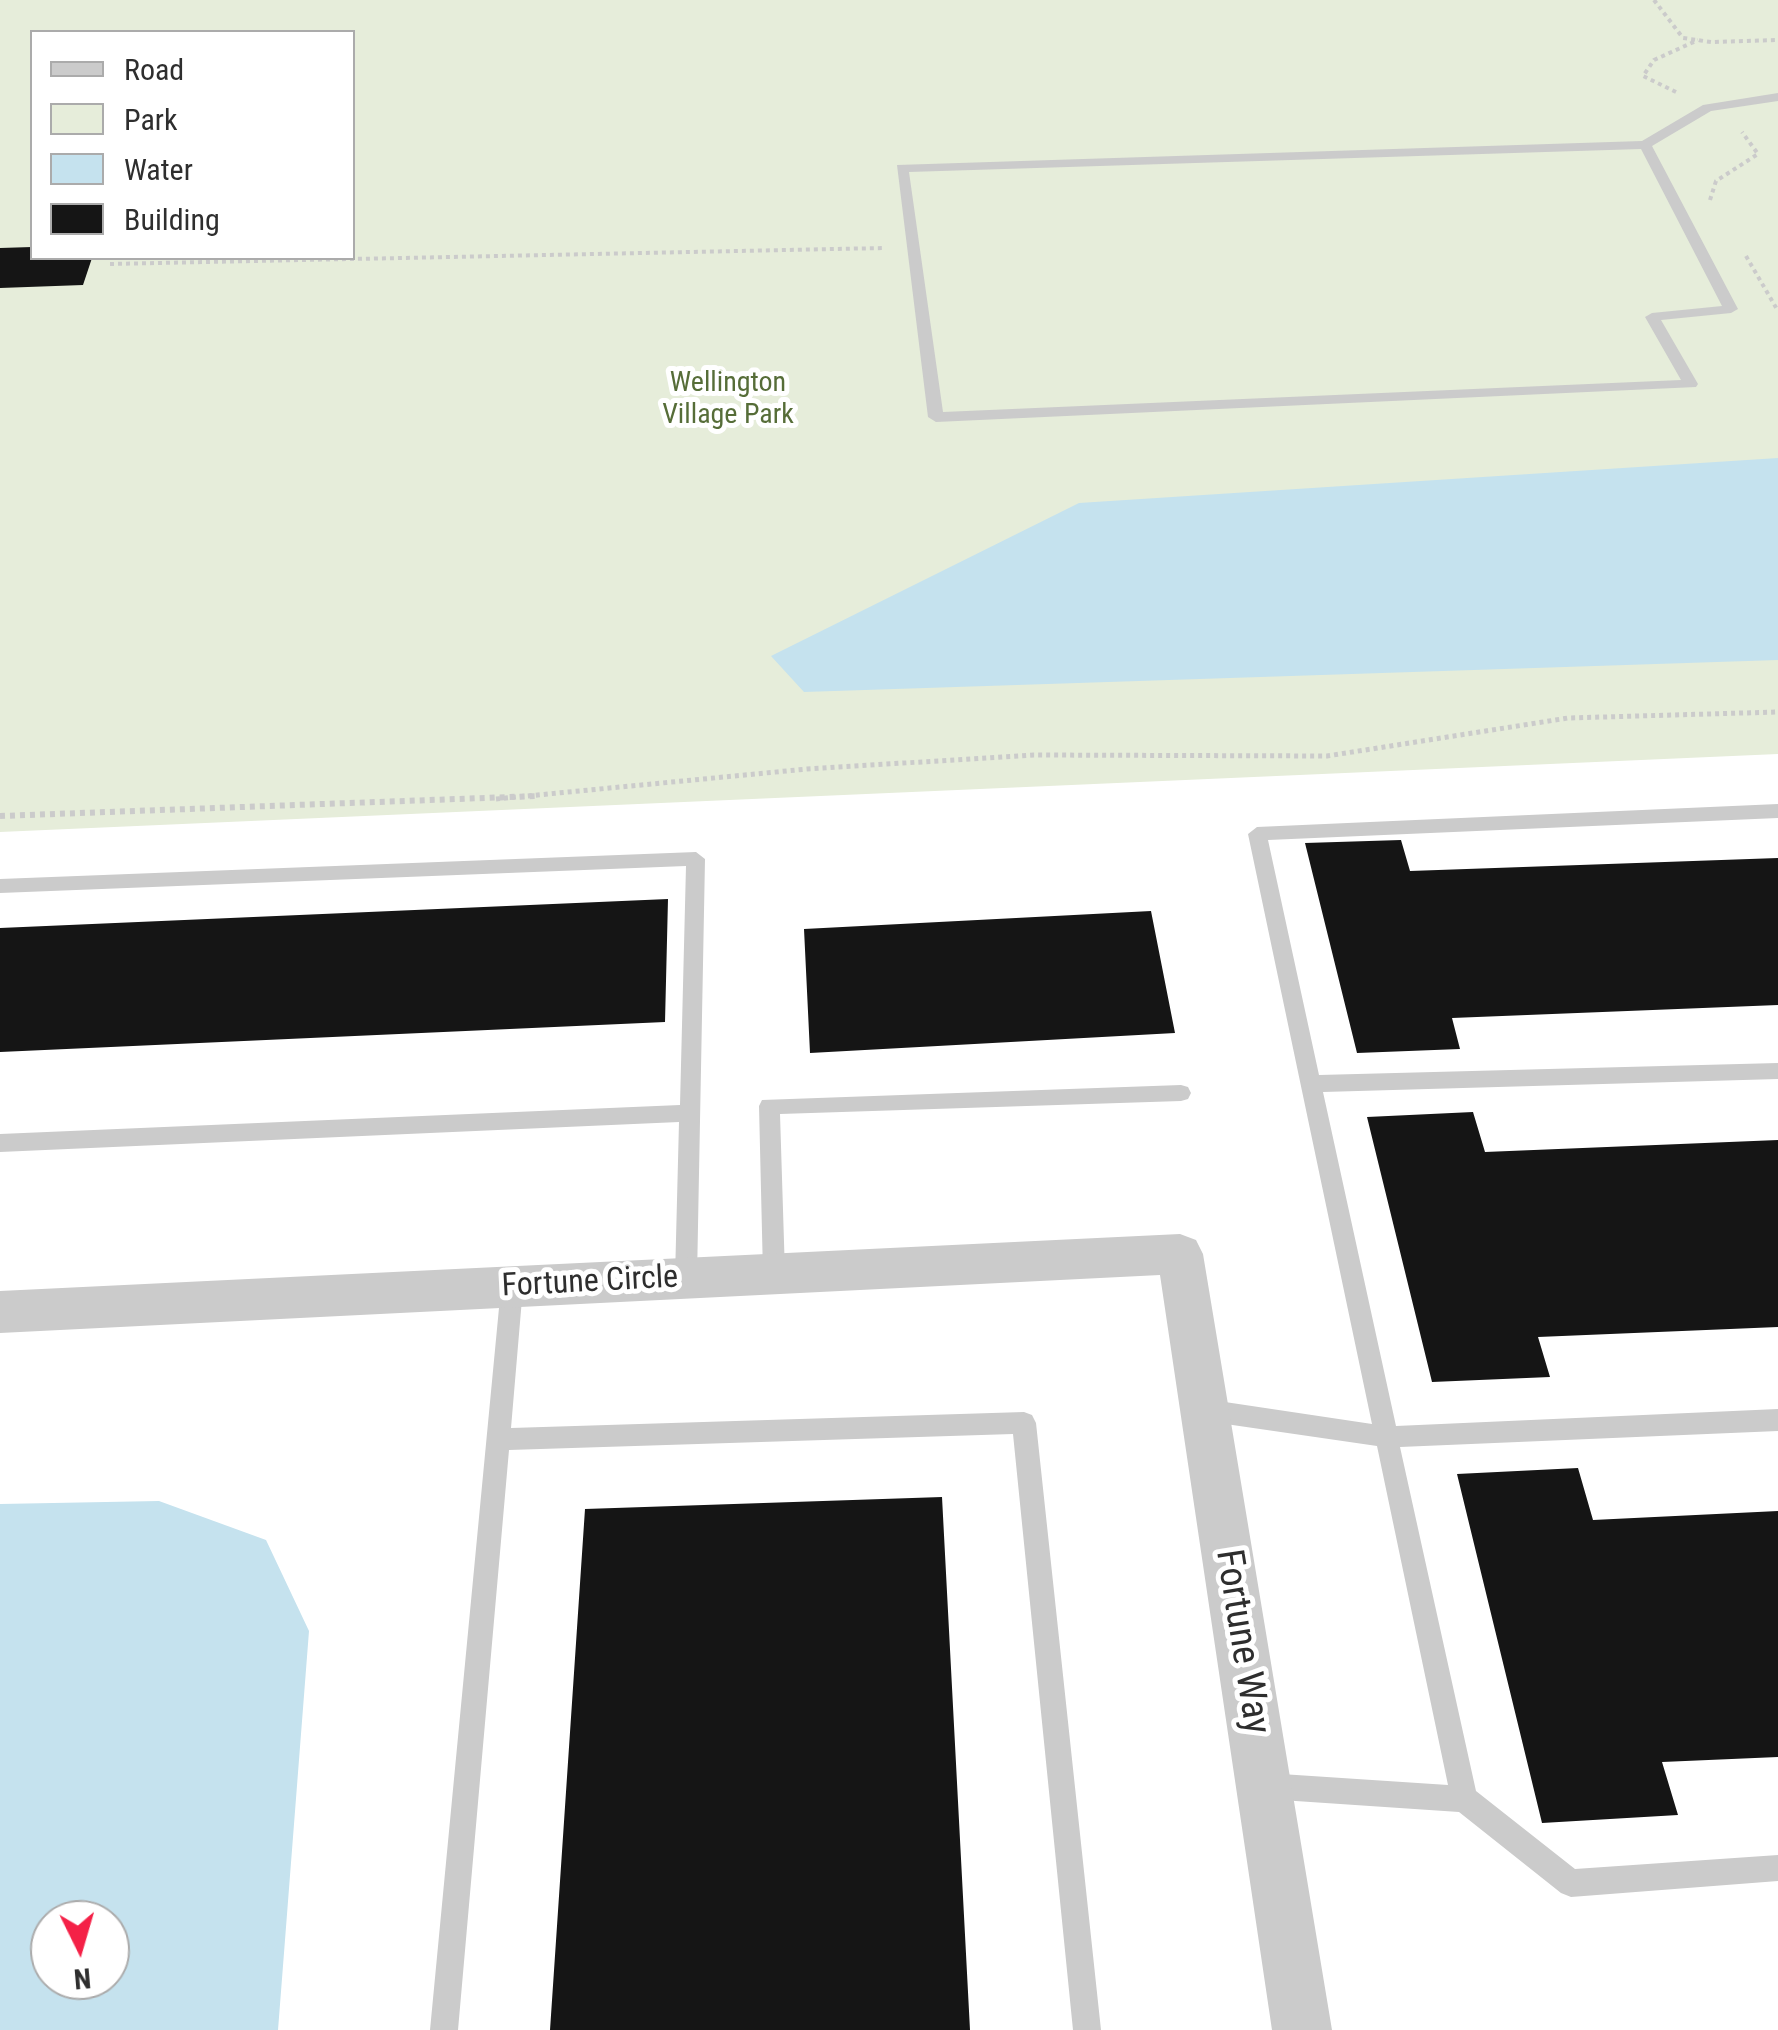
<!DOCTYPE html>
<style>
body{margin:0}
#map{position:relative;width:1778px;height:2030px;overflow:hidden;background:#fff;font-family:"Roboto Condensed",sans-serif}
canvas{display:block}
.legend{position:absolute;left:30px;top:30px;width:325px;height:230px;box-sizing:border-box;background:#fff;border:2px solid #ababab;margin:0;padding:12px 18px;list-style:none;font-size:30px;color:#2e2e2e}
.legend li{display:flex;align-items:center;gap:20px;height:50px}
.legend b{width:50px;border:2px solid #ababab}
.north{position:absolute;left:30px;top:1900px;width:100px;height:100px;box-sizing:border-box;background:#fff;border:2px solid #ababab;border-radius:50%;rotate:175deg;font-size:28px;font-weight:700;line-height:40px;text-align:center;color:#2e2e2e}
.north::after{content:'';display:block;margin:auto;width:35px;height:45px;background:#f42147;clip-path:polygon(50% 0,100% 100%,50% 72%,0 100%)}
</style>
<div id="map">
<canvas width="1778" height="2030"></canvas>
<ul class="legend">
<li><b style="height:12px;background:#cbcbcb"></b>Road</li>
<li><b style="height:28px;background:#e6edda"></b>Park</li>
<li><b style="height:28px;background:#c5e2ee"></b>Water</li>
<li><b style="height:28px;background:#151515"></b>Building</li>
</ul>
<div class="north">N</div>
</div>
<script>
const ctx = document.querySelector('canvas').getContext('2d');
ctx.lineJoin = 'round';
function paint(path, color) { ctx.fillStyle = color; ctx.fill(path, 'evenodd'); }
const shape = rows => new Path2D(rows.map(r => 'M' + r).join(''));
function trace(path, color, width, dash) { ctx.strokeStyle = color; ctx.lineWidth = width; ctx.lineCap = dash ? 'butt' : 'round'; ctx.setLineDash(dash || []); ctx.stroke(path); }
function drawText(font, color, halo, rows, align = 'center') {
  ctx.font = font + ' "Roboto Condensed",sans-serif'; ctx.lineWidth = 10; ctx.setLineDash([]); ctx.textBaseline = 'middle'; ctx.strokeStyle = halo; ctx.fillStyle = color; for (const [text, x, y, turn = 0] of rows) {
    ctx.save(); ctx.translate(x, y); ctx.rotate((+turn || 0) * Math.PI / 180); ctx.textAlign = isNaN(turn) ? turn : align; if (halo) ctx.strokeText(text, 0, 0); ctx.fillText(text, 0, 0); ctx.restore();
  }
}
paint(shape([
 [0,0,1778,0,1778,754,0,832],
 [32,32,352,32,352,258,32,258]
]), '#e6edda');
paint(shape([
 [1778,458,1778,660,804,692,771,656,1079,503],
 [159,1501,266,1540,309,1631,278,2030,0,2030,0,1504],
 [50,1920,110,1920,110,1980,50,1980]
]), '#c5e2ee');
paint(shape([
 [32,247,32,258,92,258,83,285,0,288,0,248],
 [1401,840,1410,871,1778,858,1778,1005,1452,1018,1460,1049,1357,1053,1305,843],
 [668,899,665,1022,0,1052,0,928],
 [1151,911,1175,1033,810,1053,804,929],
 [1473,1112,1485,1152,1778,1140,1778,1327,1538,1337,1550,1377,1432,1382,1367,1117],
 [1578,1468,1593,1520,1778,1511,1778,1757,1662,1762,1678,1815,1542,1823,1457,1474],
 [942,1497,970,2030,550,2030,585,1509]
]), '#151515');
trace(shape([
 [1654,0,1683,38,1711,42,1778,40],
 [1676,92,1643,76,1654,60,1698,40],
 [1710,200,1716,181,1758,154,1742,132],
 [1746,256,1778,311],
 [110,264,884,248]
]), '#cbcbcb', 4, [4, 4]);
trace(shape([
 [496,799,807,769,1034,755,1327,756,1568,718,1778,712]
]), '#cbcbcb', 5, [4, 4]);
trace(shape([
 [0,816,538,796]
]), '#cbcbcb', 6, [5, 5]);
paint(shape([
 [1778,93,1778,101,1711,111,1652,146,1738,309,1731,313,1661,320,1698,384,1696,387,936,422,928,417,897,165,1642,141,1703,105,1778,93],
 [1641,149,1722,306,1652,313,1645,317,1681,380,943,412,909,172,1641,149],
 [1778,804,1778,818,1268,840,1319,1075,1778,1063,1778,1079,1323,1092,1396,1426,1778,1409,1778,1431,1400,1447,1476,1791,1575,1869,1778,1855,1778,1881,1571,1897,1561,1893,1459,1812,1266,1799,1257,1795,1253,1786,1257,1777,1266,1773,1448,1785,1377,1446,1205,1421,1197,1418,1193,1410,1197,1402,1205,1399,1372,1424,1248,834,1257,827,1778,804],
 [696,852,705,859,697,1278,694,1285,686,1288,678,1285,675,1278,679,1122,0,1152,0,1134,680,1105,686,866,0,893,0,879,696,852],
 [1181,1085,1188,1087,1191,1093,1188,1099,1181,1101,780,1114,785,1274,782,1281,774,1284,766,1281,763,1274,759,1106,762,1100,1181,1085],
 [512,1277,520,1280,523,1287,511,1428,1024,1412,1032,1415,1036,1423,1101,2030,1073,2030,1013,1434,509,1450,458,2030,430,2030,501,1287,504,1280,512,1277]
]), '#cbcbcb');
paint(shape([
 [1180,1234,1196,1240,1203,1254,1332,2030,1272,2030,1160,1275,0,1333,0,1291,1180,1234]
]), '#cbcbcb');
drawText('28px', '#566d38', '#fff', [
 ["Wellington",728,384],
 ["Village Park",728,416]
]);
drawText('32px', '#2e2e2e', '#fff', [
 ["Fortune Circle",590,1283,-3]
]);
drawText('38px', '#2e2e2e', '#fff', [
 ["Fortune Way",1241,1642,81]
]);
</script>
